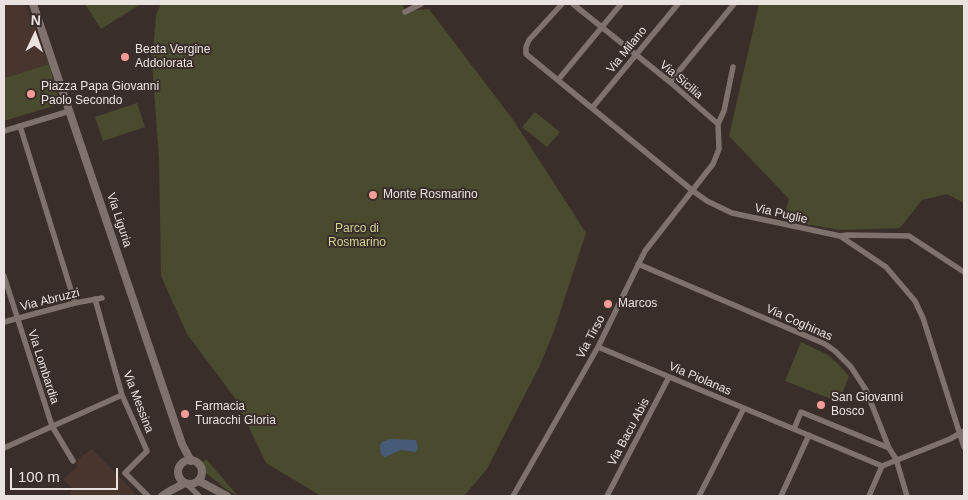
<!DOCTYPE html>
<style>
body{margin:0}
#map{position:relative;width:968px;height:500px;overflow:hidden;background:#3a2e2a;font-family:Arial,sans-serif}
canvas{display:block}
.frame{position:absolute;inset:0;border:5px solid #eae2df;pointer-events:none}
.north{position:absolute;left:10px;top:10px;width:50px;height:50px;-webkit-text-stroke:4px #3a2e2a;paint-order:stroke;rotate:3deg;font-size:14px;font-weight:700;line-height:20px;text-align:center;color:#eae2df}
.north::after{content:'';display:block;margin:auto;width:18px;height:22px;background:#eae2df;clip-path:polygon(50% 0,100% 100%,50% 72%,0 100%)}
.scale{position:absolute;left:10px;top:468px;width:108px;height:22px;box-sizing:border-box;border:2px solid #eae2df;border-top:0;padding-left:6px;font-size:15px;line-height:18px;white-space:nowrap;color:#eae2df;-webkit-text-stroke:4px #3a2e2a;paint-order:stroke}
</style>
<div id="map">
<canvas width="968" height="500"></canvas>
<div class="frame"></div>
<div class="north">N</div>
<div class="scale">100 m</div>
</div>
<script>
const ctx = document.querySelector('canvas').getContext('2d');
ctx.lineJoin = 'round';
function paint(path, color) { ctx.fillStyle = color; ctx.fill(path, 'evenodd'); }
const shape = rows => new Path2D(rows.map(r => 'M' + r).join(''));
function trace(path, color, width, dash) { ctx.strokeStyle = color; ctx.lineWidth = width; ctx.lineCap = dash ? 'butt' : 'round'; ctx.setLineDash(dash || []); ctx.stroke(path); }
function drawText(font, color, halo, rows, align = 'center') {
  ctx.font = font + ' Arial,sans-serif'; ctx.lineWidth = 4; ctx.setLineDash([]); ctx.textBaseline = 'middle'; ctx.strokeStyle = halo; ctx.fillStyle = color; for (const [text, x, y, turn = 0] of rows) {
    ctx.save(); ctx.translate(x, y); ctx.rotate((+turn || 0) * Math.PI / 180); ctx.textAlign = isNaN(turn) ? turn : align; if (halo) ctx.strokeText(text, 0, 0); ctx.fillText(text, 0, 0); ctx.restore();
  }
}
paint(shape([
 [4,4,25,4,49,64,8,77,4,77],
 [92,449,138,496,73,496,69,493,73,489,63,479,78,466,75,461]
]), '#47352e');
paint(shape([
 [85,4,141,4,101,29],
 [161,4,402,4,405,11,429,9,514,121,586,233,554,331,540,365,487,469,464,496,321,496,266,463,235,398,187,334,161,276,159,159,152,62,156,15],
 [759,4,964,4,964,203,947,194,922,200,900,228,840,230,783,220,789,199,729,136],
 [49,64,60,104,4,121,4,77,8,77],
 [137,103,145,127,103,141,95,117],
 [535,112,560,132,547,147,522,127],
 [801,342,826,354,836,362,849,376,839,402,785,381],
 [206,459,238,496,226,489,206,473,202,463]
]), '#494a2e');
paint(shape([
 [390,439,416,440,418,448,416,452,401,450,385,457,381,455,380,445,382,442]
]), '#475b79');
trace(shape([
 [562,4,529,40,526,47,526,54,693,191,707,201,732,213,840,236,886,267,915,301,923,318,964,447],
 [405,12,421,4],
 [558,80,621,4],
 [670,82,734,4],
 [592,108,678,4],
 [718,124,724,111,733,67],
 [20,126,75,303],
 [4,131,70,111],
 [840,236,847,235,909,236,964,272],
 [638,264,825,344,835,351,851,367,866,390,889,448,896,459,907,496],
 [4,276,52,426,73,461],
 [95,299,122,395,147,451,125,473,148,496],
 [4,322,75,303,102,298],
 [598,347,882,466],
 [794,429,801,412,889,448],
 [4,448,122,395],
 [186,483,199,496],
 [513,496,598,347,645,251,713,164,719,149,718,124,670,82,573,4],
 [607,496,669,377],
 [699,496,744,408],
 [781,496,809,435],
 [869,496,882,466,950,439,964,431]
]), '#7f726d', 5.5);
trace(shape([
 [33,4,182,444,191,461],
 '178 472a12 12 0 1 1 24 0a12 12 0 1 1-24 0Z',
 [199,481,227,496],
 [162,496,168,492,185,483]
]), '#7f726d', 8);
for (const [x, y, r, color] of [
 [125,57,5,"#f59b98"],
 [31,94,5,"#f59b98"],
 [373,195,5,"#f59b98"],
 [608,304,5,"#f59b98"],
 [821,405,5,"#f59b98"],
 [185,414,5,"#f59b98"]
]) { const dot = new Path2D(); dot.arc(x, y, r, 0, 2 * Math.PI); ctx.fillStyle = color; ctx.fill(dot); trace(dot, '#3a2e2a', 2); }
drawText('12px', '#eae2df', '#3a2e2a', [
 ["Beata Vergine",135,50],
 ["Addolorata",135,64],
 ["Piazza Papa Giovanni",41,87],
 ["Paolo Secondo",41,101],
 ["Monte Rosmarino",383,195],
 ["Marcos",618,304],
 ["San Giovanni",831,398],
 ["Bosco",831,412],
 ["Farmacia",195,407],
 ["Turacchi Gloria",195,421]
], 'left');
drawText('12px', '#eae2df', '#3a2e2a', [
 ["Via Milano",627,50,-51],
 ["Via Sicilia",681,80,40],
 ["Via Puglie",781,214,13],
 ["Via Liguria",119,220,72],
 ["Via Abruzzi",50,300,-14],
 ["Via Coghinas",799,323,24],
 ["Via Tirso",591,337,-62],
 ["Via Lombardia",43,367,72],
 ["Via Piolanas",700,379,23],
 ["Via Messina",138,402,69],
 ["Via Bacu Abis",629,432,-62]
]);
drawText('12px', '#d0d291', '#3a2e2a', [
 ["Parco di",357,229],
 ["Rosmarino",357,243]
]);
</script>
